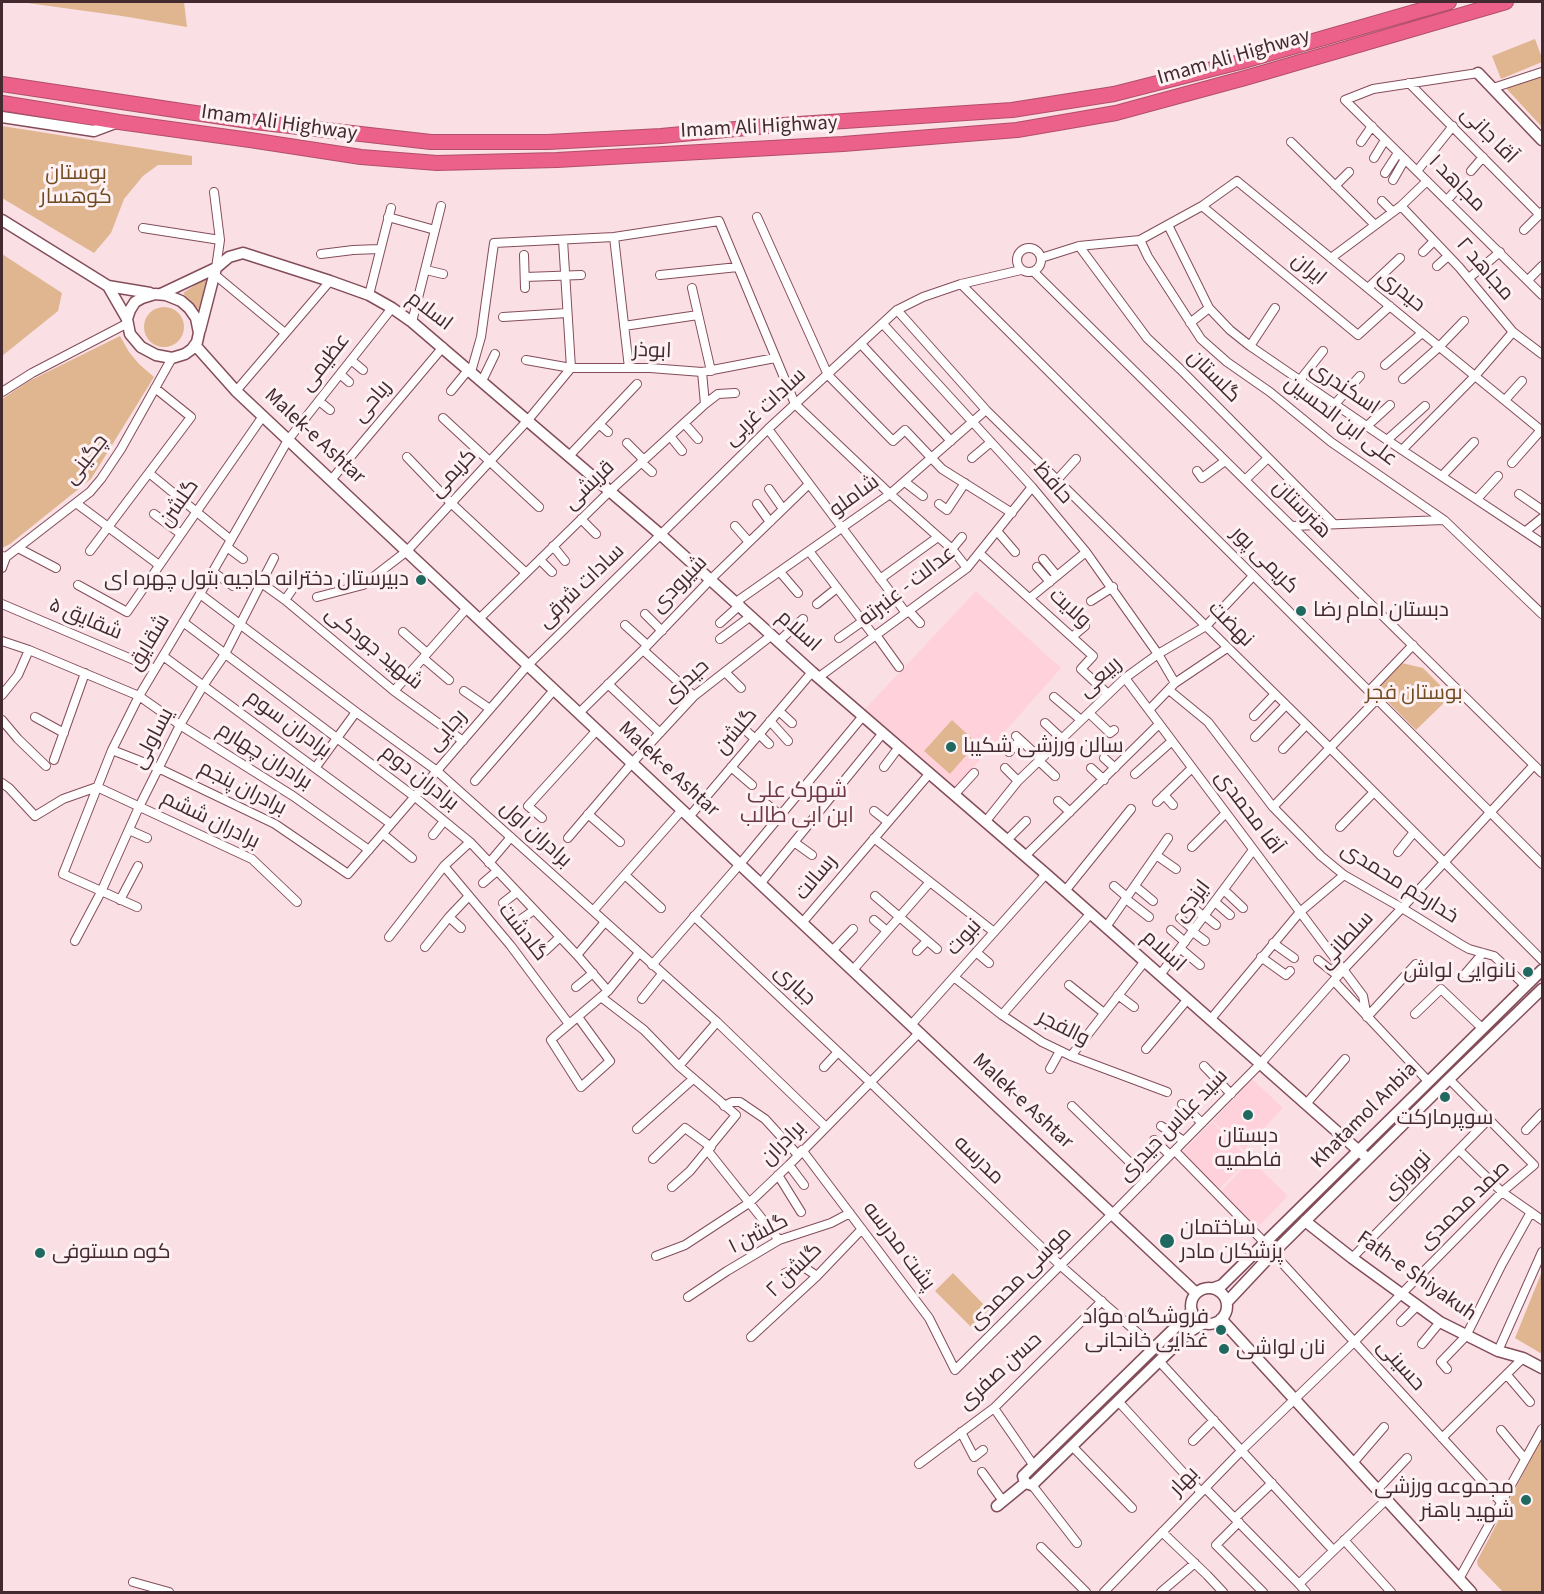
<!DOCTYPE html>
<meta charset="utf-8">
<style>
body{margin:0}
#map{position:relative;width:1544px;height:1594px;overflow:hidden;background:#fadfe4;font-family:"Source Sans 3",sans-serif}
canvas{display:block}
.frame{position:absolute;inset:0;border:3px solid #432a30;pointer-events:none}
</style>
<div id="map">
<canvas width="1544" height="1594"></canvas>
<div class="frame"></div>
</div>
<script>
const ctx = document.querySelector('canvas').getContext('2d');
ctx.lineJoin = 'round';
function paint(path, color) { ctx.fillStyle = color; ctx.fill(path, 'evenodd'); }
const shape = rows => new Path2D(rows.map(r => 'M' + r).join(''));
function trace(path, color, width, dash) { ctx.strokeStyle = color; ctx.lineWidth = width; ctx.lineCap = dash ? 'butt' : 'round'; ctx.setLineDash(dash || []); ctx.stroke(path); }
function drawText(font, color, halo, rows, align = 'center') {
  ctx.font = font + ' "Source Sans 3",Cairo,sans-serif'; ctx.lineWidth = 6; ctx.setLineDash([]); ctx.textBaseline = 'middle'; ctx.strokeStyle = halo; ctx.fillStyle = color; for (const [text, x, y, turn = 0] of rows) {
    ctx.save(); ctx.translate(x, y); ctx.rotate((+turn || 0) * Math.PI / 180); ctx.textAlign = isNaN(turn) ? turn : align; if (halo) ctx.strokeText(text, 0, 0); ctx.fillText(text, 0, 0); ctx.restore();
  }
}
paint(shape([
 [976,591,1061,668,956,787,865,709],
 [1252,1079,1283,1108,1244,1150,1213,1121],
 [1212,1122,1249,1159,1217,1191,1180,1154],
 [1251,1160,1288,1196,1256,1229,1219,1193]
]), '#ffd2db');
paint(shape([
 [20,2,184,2,187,27,122,16],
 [1535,39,1542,58,1542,62,1501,79,1492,56],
 [1542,75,1542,127,1505,87],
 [2,126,192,156,192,165,158,165,143,176,124,199,111,233,94,253,2,198],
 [2,254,62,293,58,311,2,356],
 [208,277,200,311,183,293],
 '144 327a20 20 0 1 1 40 0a20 20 0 1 1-40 0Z',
 [120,336,129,352,139,364,154,377,91,479,10,544,2,548,2,399,29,381],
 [1402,663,1423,668,1451,696,1416,730,1375,689],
 [952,720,977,743,950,774,924,751],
 [953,1273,989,1310,971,1327,935,1291],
 [1541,1274,1542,1274,1542,1354,1515,1338],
 [1542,1438,1542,1592,1503,1592,1478,1566,1477,1561]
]), '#e0b690');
const street = shape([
 [1478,73,1373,89,1345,100,1542,295],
 [1409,83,1540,215],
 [1493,88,1542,72],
 [1291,142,1375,225],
 [1361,142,1372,126],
 [1374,158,1385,140],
 [1417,171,1453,126],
 [1471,171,1483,157],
 [1385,173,1398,153],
 [1393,180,1405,159],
 [1335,186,1349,172],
 [214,192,220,240,216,268],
 [1447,200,1457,189],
 [1382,201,1393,212],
 [1202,206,1358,335,1390,306],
 [1401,206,1459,267,1513,332,1542,354],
 [388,217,435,230],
 [757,217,828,375,893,441,905,430,942,469,1012,513],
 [1168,225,1209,308,1230,330,1250,346,1387,440,1542,543],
 [143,228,220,240],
 [1524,230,1542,212],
 [614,237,629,368],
 [563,240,571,368],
 [1140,240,1148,257,1201,339,1227,362,1270,392,1331,442,1444,520,1542,614],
 [1079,246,1147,338,1180,369,1333,523],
 '1017 260a12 12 0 1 1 24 0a12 12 0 1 1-24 0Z',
 [1423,252,1434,241],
 [321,254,353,250,379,249],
 [524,255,525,288],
 [1041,258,1079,246,1140,240,1202,206,1237,181,1542,431],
 [1331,258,1401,206,1427,181],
 [1437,266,1448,256],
 [426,270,443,274],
 [1034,272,1542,773],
 [214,274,285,333],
 [660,275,738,267],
 [525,277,581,275],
 [1469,278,1500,252],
 [1528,280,1542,266],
 [961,284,1542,864],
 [692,288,711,371],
 [1368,288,1400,258],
 [369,295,391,208],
 [897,310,986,410,1329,747,1542,960],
 [503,317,567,313],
 [412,322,441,206],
 [1190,323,1209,308],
 [883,324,1032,487,1086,552,1158,654,1175,683],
 [624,326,698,315],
 [861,344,951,441],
 [1250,346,1275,308],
 [351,360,363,370],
 [526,360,571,368,650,368,702,372,775,358],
 [1385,365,1422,333],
 [471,372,481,337,494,243,614,237,719,221,795,404,890,494,952,549,967,568],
 [340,374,349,382],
 [1403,379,1439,347,1464,321],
 [1300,380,1323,351],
 [482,381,495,354],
 [236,391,330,281],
 [451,391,469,369],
 [2,392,32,373,128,323],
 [1505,400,1522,381],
 [319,401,330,410],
 [705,404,718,394,735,393],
 [1335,404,1360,376],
 [443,418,539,507],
 [684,423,698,439],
 [599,424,608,432],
 [1367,426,1390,405],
 [768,429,906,613],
 [670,436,682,451],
 [1387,440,1425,406],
 [627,443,644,460],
 [1402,450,1475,376,1513,332],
 [569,456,637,384],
 [407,457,451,503,526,573],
 [972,458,991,442],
 [641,462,652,472],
 [1512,463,1541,430],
 [1197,471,1202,478,1225,461],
 [149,473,231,540],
 [1442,476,1474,442],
 [331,480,443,347],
 [1057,480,1076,459],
 [1245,480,1268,458],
 [905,482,923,496],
 [769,489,783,509],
 [1519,494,1542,510],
 [1477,499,1498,476],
 [76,503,159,565],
 [757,504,770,522],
 [939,504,947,510,965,483],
 [154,514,181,534],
 [581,519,596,534],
 [735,526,749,542],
 [1292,526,1443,520],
 [997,531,1015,552],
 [1526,531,1542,518],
 [553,546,565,561],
 [227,547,243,559],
 [18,548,56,568],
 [952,549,962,537],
 [90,551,191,417,155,388],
 [809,551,874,636],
 [979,553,1093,656,1081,669,1108,694],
 [2,556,6,557,90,492,101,479,121,449,172,358],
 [1043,559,1057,576],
 [540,560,552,572],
 [1037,567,1050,582],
 [2,568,6,557],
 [213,572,233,586],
 [780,572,798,593],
 [253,577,285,600,394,691,463,741],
 [880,579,938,537],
 [78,585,127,612,263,416],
 [200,594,356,712,437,771,717,1022,826,1127],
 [317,597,363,585,407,551,528,420,571,368],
 [1030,598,1086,552],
 [285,600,292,590],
 [1091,601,1113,587],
 [736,602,890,494,986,410],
 [2,604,155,669],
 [817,604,837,588],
 [909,611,920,623],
 [645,614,662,631],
 [479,619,610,491,705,404,702,372],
 [183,622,415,797,470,842,577,955,608,991],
 [720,623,740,605],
 [625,625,647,645],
 [403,632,427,653],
 [876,635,899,667],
 [1072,637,1085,626],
 [839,638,863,621],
 [720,639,751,616],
 [2,641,29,650,139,696,180,725,293,796,369,850],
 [779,641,803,619],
 [643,650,694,696],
 [163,656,391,824],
 [423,658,449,680],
 [725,672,741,688],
 [819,677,967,568,1032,487],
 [1125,678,1363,996,1367,1017],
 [608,684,660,733],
 [1169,690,1208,722,1273,807,1321,856,1344,875,1402,908,1460,944,1469,949,1494,956,1526,986],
 [394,691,467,608],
 [464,691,490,709],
 [1369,691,1413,645],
 [2,695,18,675,29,650],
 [1054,697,1081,720],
 [1149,710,1175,683,1227,648],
 [779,711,792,723],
 [579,713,643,650,711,579,809,484],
 [1089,713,1110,733,1114,730],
 [1254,716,1275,694],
 [35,717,64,733],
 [2,720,18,739,46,766],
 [770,721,788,741],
 [1045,723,1062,739],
 [743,728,755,739],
 [759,734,769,744],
 [1016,736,1041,759],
 [1255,737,1286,705],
 [1283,749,1306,725],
 [112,750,158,768,275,824,348,874,528,665,768,429,897,310,923,297,961,284,1021,270],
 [1009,752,1020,740],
 [1104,758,1115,768],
 [54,760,85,673],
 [1039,761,1055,776],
 [316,767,356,712],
 [731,767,752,785],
 [884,767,899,747],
 [1005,768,1018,781],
 [1091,768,1104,780],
 [1135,774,1172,741],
 [475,781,554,690],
 [2,783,9,788,35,816,63,799,97,787,252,859,297,902],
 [954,795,974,773],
 [1164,795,1173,805],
 [763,801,780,815],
 [1058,801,1070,812],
 [1157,802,1192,768],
 [1273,807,1377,699],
 [874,811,888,822],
 [588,814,620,842],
 [689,817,812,672],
 [542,818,528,806,597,730],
 [986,821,1018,781,1125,678,1158,654,1206,626,1253,576],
 [1340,827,1374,792],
 [129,830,147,838],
 [383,834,412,858],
 [433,835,444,821],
 [568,838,632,763,694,696,772,635],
 [874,838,994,932],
 [1007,840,1026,821],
 [794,842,812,855],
 [1192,847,1226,813],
 [1398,852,1414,832],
 [1156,855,1176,869],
 [1025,856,1159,724],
 [489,863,511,837],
 [444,866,511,946,569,1024],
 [625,875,661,908],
 [483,883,497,871],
 [760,884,883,733],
 [1114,886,1127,897],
 [1135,886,1153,901],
 [1224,890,1243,908],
 [1065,891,1131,809],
 [875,896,937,949],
 [1126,899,1149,917],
 [120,900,138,866],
 [1215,902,1230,915],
 [503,903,517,892],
 [1188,903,1204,917],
 [137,907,63,874,112,750,139,696,200,594,288,440,392,308],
 [593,911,682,810],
 [694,916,870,1082,1061,1266,1155,1348],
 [1205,916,1216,925],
 [449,917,461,928],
 [1180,918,1194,930],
 [520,920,534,910],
 [874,920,887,931],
 [802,923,930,773],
 [1106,927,1168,838],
 [1171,930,1185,942],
 [1193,932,1205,941],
 [389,937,444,866,470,842],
 [75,941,101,892,139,807,180,725,203,686,225,654,274,558],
 [1273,943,1294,958],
 [425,947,449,917,469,896],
 [1181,949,1200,965],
 [545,951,560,937],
 [832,951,853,929],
 [917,951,927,941],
 [976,952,989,963],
 [577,955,605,922],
 [1261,957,1286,975,1290,971],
 [1318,960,1338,976],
 [652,965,740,864,863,716],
 [853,970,930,882],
 [1465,974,1483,953],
 [1160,975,1253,850],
 [954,977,1002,1015,1042,1042,1071,1056,1167,1092],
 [1334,981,1428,1081],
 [1069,985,1104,1013],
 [576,987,593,973],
 [1118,995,1134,1007],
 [601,997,644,1030,679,1066,736,1115,690,1171,672,1187],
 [642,999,662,974],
 [1415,1014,1441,989,1482,1028],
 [1002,1015,1091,913],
 [578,1017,610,1061,581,1087,551,1040,554,1037,608,991,639,953],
 [1367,1017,1416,964],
 [1210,1020,1300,912,1344,875],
 [911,1025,1046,874],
 [1146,1049,1187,1000],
 [1071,1056,1145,961],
 [679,1066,717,1022],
 [1204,1066,1231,1094],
 [824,1067,838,1052],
 [1050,1069,1060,1051],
 [1182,1104,1202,1123],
 [1306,1104,1345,1059],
 [724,1106,732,1102,740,1102,765,1119,798,1155],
 [1072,1106,1147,1179],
 [1161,1126,1184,1141],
 [637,1129,693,1079],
 [1526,1130,1542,1113],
 [1154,1140,1170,1155],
 [802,1150,929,1318,955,1370,1112,1214,1261,1063,1343,970,1402,908,1534,765],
 [1459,1150,1502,1192,1542,1220],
 [708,1151,779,1240],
 [1175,1151,1265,1243],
 [653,1159,685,1128,711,1147],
 [789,1165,804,1185],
 [778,1175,801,1212],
 [1273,1253,1501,1502],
 [656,1256,685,1245,749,1203,789,1165,919,1033],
 [1352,1258,1489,1119],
 [785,1273,802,1266,817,1276],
 [688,1297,727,1271,779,1240,831,1223,850,1213],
 [1401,1322,1417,1306],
 [751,1337,817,1276,862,1229],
 [1422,1344,1440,1322],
 [1498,1351,1542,1252],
 [1159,1361,1333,1550],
 [1447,1369,1441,1362,1466,1336,1502,1264,1531,1212],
 [1507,1375,1530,1402],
 [1118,1401,1201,1492],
 [994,1408,1034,1466],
 [1501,1430,1525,1459],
 [961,1432,974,1457,983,1450],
 [1442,1438,1523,1358],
 [1193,1441,1214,1420],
 [1072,1446,1132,1508],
 [1353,1463,1384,1427],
 [919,1464,994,1408,1102,1301],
 [982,1472,1003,1501],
 [1032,1485,1077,1543],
 [1205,1488,1299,1584,1306,1592],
 [1377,1490,1407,1458],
 [1235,1518,1272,1483],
 [1239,1522,1216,1545,1263,1592],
 [1162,1532,1207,1575,1223,1592],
 [1344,1540,1391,1592],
 [1041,1547,1086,1592],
 [1459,1579,1542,1429],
 [133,1582,169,1592],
 [1299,1584,1386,1500],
 [1104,1592,1242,1450,1354,1342,1502,1192,1534,1165,1449,1079],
 [1161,1592,1195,1563]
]);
const secondary = shape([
 [1478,73,1542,140],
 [2,117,94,131,118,122],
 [2,220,108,286,150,293],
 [108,286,127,319],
 [155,294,166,295,181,301,189,308,196,318,199,333,197,342,192,349,185,354,172,358,156,355,141,347,130,334,127,319,130,310,135,302,142,298,155,294],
 [161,294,216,268,229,257,243,253,330,281,369,295,392,308,412,322,661,535,812,672,1046,874,1368,1159],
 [200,330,216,268],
 [195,345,236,391,1196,1293],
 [1305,1221,1352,1258,1440,1322,1498,1351,1523,1358,1542,1368],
 '1191 1306a18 18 0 1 1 36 0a18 18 0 1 1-36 0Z',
 [1214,1288,1222,1285,1542,970],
 [1227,1302,1273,1253,1449,1079,1542,989],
 [1221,1319,1471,1592],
 [1025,1483,1023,1476,1192,1311],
 [997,1506,1025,1483,1032,1485,1189,1332,1204,1323]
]);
const highway = shape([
 [2,84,255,122,431,142,548,142,661,136,768,126,1012,110,1114,94,1240,62,1449,2],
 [2,103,119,122,250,140,361,157,437,163,557,160,843,144,1017,130,1116,113,1245,78,1506,2]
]);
trace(street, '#844d5a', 10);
trace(secondary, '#844d5a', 13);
trace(highway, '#b14e6a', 16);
trace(street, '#fff', 8);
trace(secondary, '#fff', 10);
trace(highway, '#ec618a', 14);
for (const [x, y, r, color] of [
 [421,580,6,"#206961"],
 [1301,611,6,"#206961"],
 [951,747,6,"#206961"],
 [1528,972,6,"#206961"],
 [1445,1097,6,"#206961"],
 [1248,1115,6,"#206961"],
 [1167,1241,8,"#206961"],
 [40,1253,6,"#206961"],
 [1221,1330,6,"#206961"],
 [1224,1349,6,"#206961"],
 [1526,1500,6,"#206961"]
]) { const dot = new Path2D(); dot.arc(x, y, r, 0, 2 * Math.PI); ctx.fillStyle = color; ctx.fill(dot); trace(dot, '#fef1f3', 2); }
drawText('21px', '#432a30', '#fef1f3', [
 ["Imam Ali Highway",1234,58,-16],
 ["Imam Ali Highway",279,124,8],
 ["Imam Ali Highway",759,128,-3],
 ["آقا جانی",1488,136,45],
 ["مجاهد ۱",1456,184,45],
 ["ایران",1308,270,40],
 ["مجاهد ۲",1484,270,49],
 ["حیدری",1401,292,39],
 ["اسلام",429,312,37],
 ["ابوذر",652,352,2],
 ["عظیمی",326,363,-52],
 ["گلستان",1213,377,45],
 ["اسکندری",1344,389,34],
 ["ریاحی",373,402,-50],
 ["سادات غربی",766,408,-43],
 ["علی ابن الحسین",1340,422,37],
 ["Malek-e Ashtar",314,437,43],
 ["چگینی",87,460,-52],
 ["کریمی",454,474,-47],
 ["حافظ",1052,484,49],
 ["قریشی",590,486,-44],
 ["شاملو",855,497,-36],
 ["گلشن",180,504,-55],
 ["هنرستان",1301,510,45],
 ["کریمی پور",1264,561,45],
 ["شیرودی",680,585,-46],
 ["سادات شرقی",582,587,-44],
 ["عدالت - عنبرته",908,587,-38],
 ["ولایت",1069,609,42],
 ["شقایق ۵",85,620,23],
 ["نهضت",1230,625,45],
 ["اسلام",798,632,42],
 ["شقایق",150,643,-59],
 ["شهید جودکی",373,649,39],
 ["ربیعی",1101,678,-42],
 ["حیدری",687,682,-42],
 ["برادران سوم",288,725,36],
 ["رجایی",448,731,-49],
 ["گلشن",737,732,-50],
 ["یساولی",154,739,-62],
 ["برادران چهارم",264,757,32],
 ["Malek-e Ashtar",668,770,43],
 ["برادران دوم",419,779,38],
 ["برادران پنجم",242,789,27],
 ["آقا محمدی",1248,813,53],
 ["برادران ششم",210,821,26],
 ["برادران اول",535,835,42],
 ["رسالت",817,878,-50],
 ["خدارحم محمدی",1399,884,32],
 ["ایزدی",1193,902,-53],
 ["گلدشت",522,933,52],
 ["نبوت",965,938,-48],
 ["سلطانی",1347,941,-47],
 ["اسلام",1163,952,42],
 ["جباری",794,986,43],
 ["والفجر",1063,1029,27],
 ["Malek-e Ashtar",1022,1102,43],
 ["Khatamol Anbia",1365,1116,-45],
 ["سید عباس حیدری",1174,1126,-46],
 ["برادران",784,1144,-45],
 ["مدرسه",978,1161,44],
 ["نوروزی",1408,1176,-46],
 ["صمد محمدی",1465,1206,-44],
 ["گلشن ۱",759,1235,-27],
 ["پشت مدرسه",898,1247,53],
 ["گلشن ۲",795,1271,-44],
 ["Fath-e Shiyakuh",1416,1277,35],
 ["موسی محمدی",1021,1279,-45],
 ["حسینی",1400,1366,48],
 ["حسن صفری",1001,1372,-42],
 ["بهار",1185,1482,-46]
]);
drawText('21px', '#704a21', '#fef1f3', [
 ["بوستان",76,174],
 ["کوهسار",76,198],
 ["بوستان فجر",1414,694]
]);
drawText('21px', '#432a30', '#fef1f3', [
 ["دبیرستان دخترانه حاجیه بتول چهره ای",409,580,"right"],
 ["دبستان امام رضا",1313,611],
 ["سالن ورزشی شکیبا",963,747],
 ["نانوایی لواش",1516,972,"right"],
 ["سوپرمارکت",1445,1119,"center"],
 ["دبستان",1248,1137,"center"],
 ["فاطمیه",1248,1161,"center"],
 ["ساختمان",1180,1229],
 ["پزشکان مادر",1180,1253],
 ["کوه مستوفی",52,1253],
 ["فروشگاه مواد",1209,1318,"right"],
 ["غذایی خانجانی",1209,1342,"right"],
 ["نان لواشی",1236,1349],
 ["مجموعه ورزشی",1514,1488,"right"],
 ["شهید باهنر",1514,1512,"right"]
], 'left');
drawText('22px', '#6d3946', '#fef1f3', [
 ["شهرک علی",797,792],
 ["ابن ابی طالب",797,817]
]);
</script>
